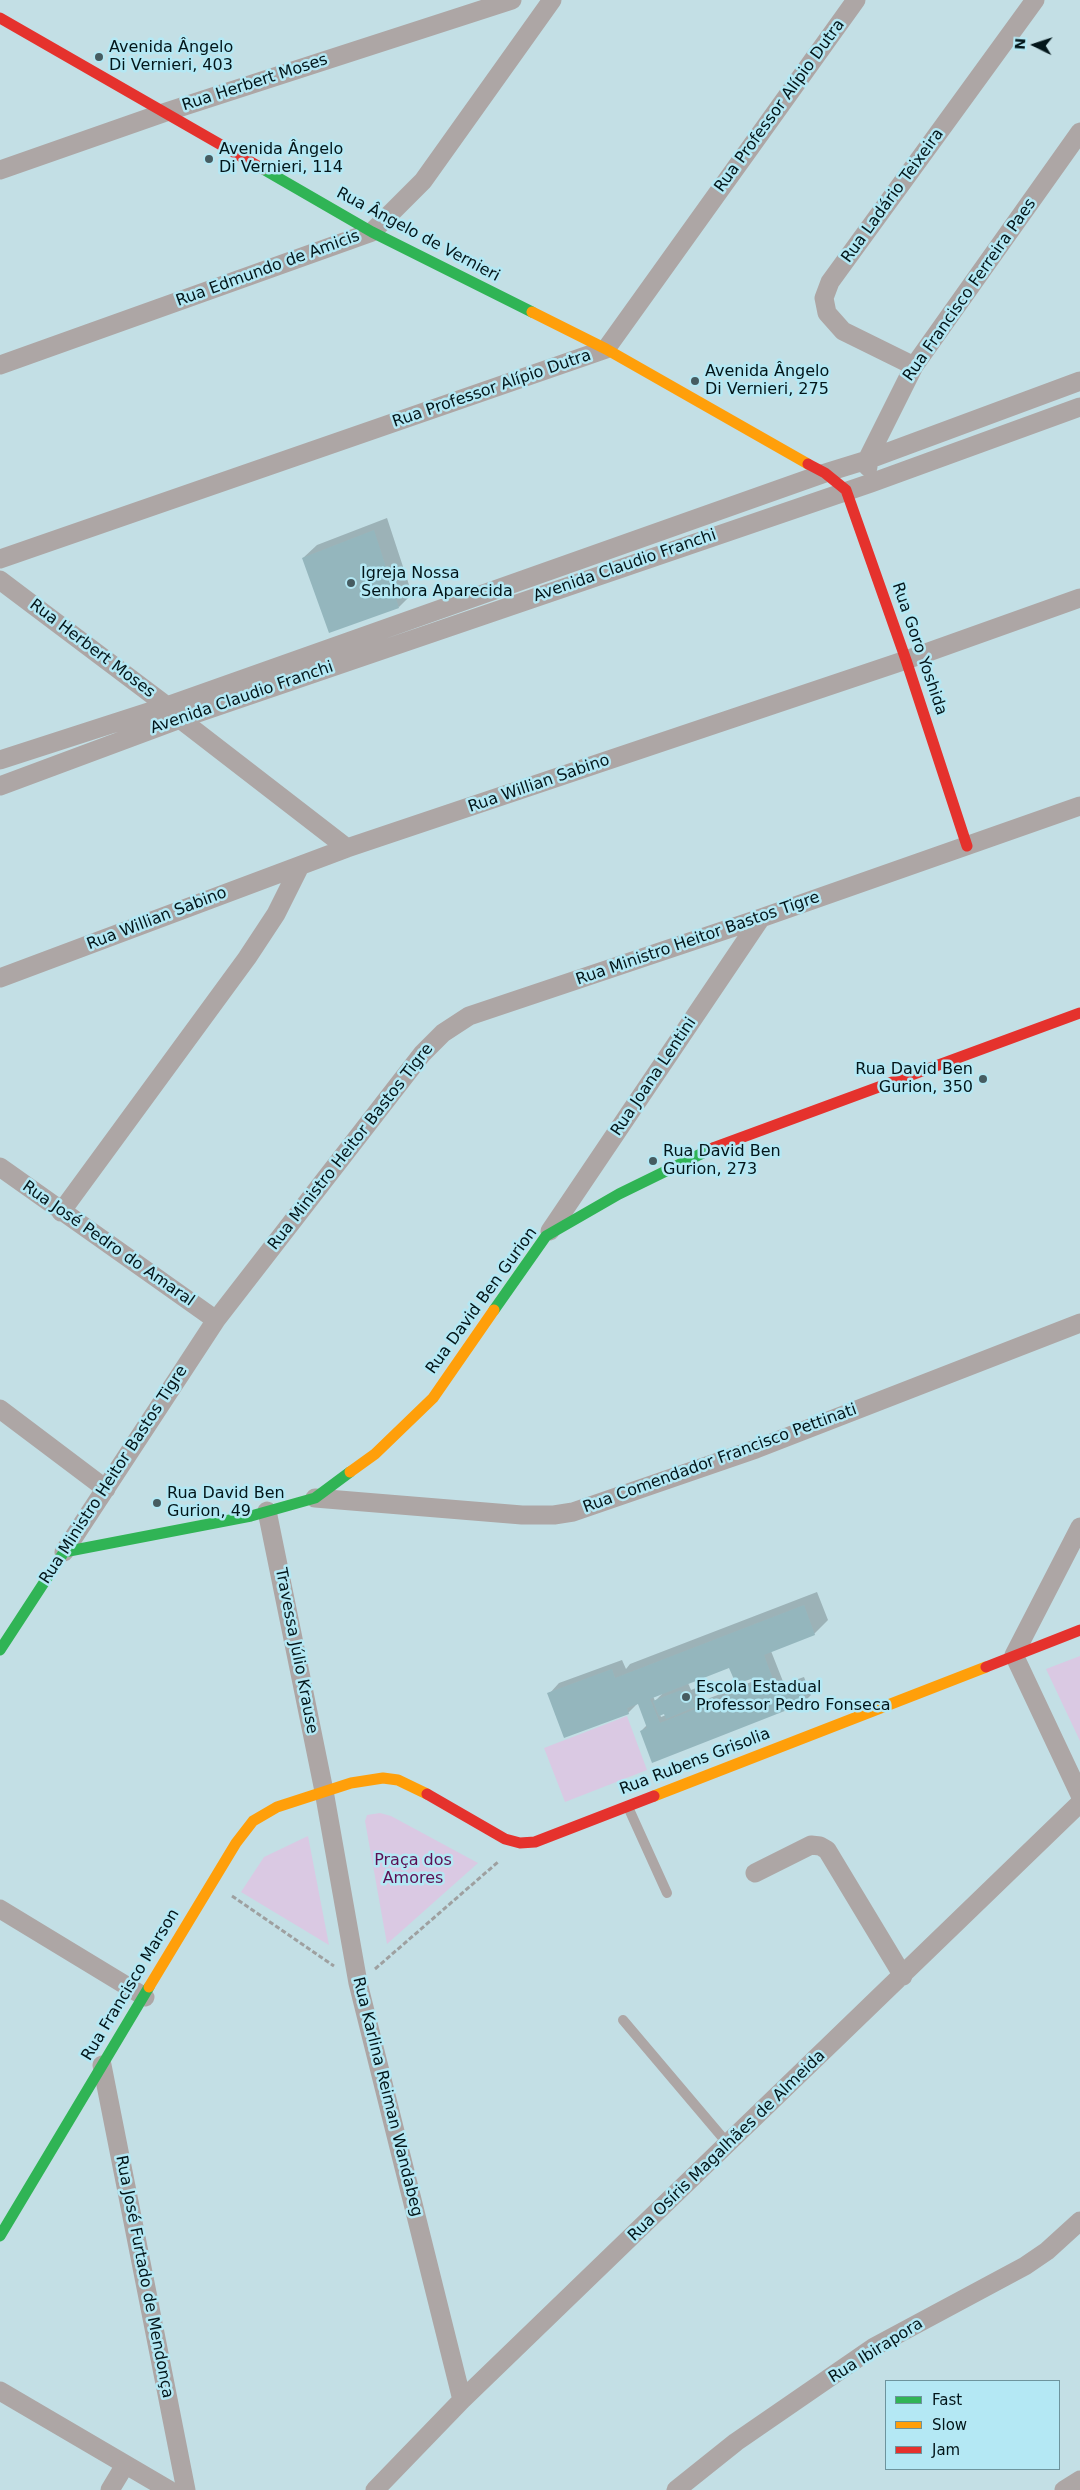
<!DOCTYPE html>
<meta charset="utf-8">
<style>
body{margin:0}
#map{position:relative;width:1080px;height:2490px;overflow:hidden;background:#c3dfe5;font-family:"DejaVu Sans",sans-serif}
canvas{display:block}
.legend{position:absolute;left:885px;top:2380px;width:175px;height:90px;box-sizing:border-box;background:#b4e8f4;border:1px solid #6d949d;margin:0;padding:6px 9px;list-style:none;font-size:15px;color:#03161a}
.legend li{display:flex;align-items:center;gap:10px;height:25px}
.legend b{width:25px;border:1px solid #6d949d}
.north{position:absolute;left:1010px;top:20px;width:50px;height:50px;-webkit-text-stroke:4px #b4e8f4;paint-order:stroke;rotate:274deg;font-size:14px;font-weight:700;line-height:20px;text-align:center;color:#03161a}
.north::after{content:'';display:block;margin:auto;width:18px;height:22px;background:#03161a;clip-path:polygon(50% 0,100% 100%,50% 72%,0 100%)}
</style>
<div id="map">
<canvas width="1080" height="2490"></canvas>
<ul class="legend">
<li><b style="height:6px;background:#30b455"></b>Fast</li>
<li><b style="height:6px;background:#ff9f0a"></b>Slow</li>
<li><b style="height:6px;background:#e5322d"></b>Jam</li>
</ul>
<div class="north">N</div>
</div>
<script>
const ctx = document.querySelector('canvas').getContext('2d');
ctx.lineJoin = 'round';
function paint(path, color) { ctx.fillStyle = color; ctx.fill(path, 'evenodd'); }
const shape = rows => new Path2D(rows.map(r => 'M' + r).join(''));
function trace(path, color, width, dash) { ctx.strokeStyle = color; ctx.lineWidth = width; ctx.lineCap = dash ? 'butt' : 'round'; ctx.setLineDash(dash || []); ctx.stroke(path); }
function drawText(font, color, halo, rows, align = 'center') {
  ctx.font = font + ' "DejaVu Sans",sans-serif'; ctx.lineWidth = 5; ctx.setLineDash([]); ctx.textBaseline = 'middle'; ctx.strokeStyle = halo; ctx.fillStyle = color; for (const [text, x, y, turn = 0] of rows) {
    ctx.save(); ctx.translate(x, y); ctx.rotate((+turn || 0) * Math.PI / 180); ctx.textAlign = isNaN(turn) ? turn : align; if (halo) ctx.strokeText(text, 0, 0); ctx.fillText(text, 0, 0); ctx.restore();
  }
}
paint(shape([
 [1080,1656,1080,1741,1046,1669],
 [627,1716,647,1770,565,1802,544,1748],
 [380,1813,391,1816,478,1863,387,1944,365,1821,367,1815],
 [308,1836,329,1945,241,1892,264,1857]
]), '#dac9e3');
paint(shape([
 [387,518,412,594,399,607,303,558,317,545],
 [817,1592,828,1620,814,1634,771,1651,784,1684,804,1677,811,1695,804,1702,641,1731,647,1725,639,1702,628,1713,549,1694,559,1683,622,1660,626,1669,630,1664],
 [735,1665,754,1681,702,1701,696,1688,691,1690,688,1683],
 [664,1692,655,1701,653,1696],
 [664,1713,666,1715,661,1717,660,1714]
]), '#0003');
paint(shape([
 [374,530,399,608,329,633,302,558],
 [804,1605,815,1635,764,1655,777,1690,797,1683,805,1703,652,1763,640,1731,647,1728,638,1704,627,1708,629,1714,564,1738,547,1693,612,1669,615,1678],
 [729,1668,736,1684,751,1679,754,1686,660,1723,650,1699],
 [681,1690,684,1696,690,1694,695,1707,666,1719,664,1714,659,1716,653,1701]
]), '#94b6bd');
trace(shape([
 [232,1896,334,1966],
 [375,1969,498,1862]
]), '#9ea0a0', 3, [5, 2.5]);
trace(shape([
 [628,1807,667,1893],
 [623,2020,728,2144]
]), '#ada6a5', 10);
trace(shape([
 [0,170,163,113,512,0],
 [0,365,372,232,423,181,552,0],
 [914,366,843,331,827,313,824,298,830,282,1035,0],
 [868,467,867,460,914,366,1080,132],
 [0,559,606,349,856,0],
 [0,580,167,706,180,719,347,848],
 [0,760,167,706,825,473,867,460,1080,381],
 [0,786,180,719,871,483,1080,407],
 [0,978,347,848,906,660,1080,598],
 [0,1167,216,1320],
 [61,1212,247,958,276,914,300,866],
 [550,1231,761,918],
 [0,1409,106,1489],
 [315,1498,522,1515,554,1515,573,1512,756,1449,1080,1323],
 [267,1511,324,1791,358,1983,462,2400],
 [1080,1527,1014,1655,1080,1795],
 [64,1552,216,1320,422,1054,443,1033,469,1016,761,918,1080,806],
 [755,1873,811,1845,820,1846,827,1850,903,1976],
 [0,1909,145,1997],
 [102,2065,186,2490],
 [0,2391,169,2490],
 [110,2490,125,2465],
 [375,2490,462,2400,1080,1803],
 [676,2490,736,2442,874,2347,1025,2266,1047,2251,1080,2221],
 [1064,2490,1080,2480]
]), '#ada6a5', 19);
trace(shape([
 [263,169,372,232,532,312],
 [494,1310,546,1236,619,1194,713,1148],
 [0,1650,64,1552,251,1516,315,1498,350,1472],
 [0,2236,149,1987]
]), '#30b455', 11);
trace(shape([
 [532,312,606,349,808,464],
 [350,1472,375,1454,433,1398,494,1310],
 [654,1796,986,1667],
 [149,1987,236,1843,253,1821,277,1807,351,1783,383,1778,398,1780,427,1794]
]), '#ff9f0a', 11);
trace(shape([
 [0,18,263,169],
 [808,464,825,473,846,490,906,660,967,846],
 [713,1148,1080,1013],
 [986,1667,1080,1630],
 [427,1794,505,1839,520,1843,535,1842,654,1796]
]), '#e5322d', 11);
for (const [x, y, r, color] of [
 [99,57,5,"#465c61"],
 [209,159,5,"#465c61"],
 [695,381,5,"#465c61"],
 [351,583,5,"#465c61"],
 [983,1079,5,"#465c61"],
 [653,1161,5,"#465c61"],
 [157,1503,5,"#465c61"],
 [686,1697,5,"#465c61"]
]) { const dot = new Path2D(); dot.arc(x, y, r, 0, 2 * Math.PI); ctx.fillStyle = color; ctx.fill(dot); trace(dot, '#b4e8f4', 2); }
drawText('16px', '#03161a', '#b4e8f4', [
 ["Avenida Ângelo",109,48],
 ["Di Vernieri, 403",109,66],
 ["Avenida Ângelo",219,150],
 ["Di Vernieri, 114",219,168],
 ["Avenida Ângelo",705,372],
 ["Di Vernieri, 275",705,390],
 ["Igreja Nossa",361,574],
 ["Senhora Aparecida",361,592],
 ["Rua David Ben",973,1070,"right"],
 ["Gurion, 350",973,1088,"right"],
 ["Rua David Ben",663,1152],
 ["Gurion, 273",663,1170],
 ["Rua David Ben",167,1494],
 ["Gurion, 49",167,1512],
 ["Escola Estadual",696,1688],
 ["Professor Pedro Fonseca",696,1706]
], 'left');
drawText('16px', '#03161a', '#b4e8f4', [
 ["Rua Herbert Moses",255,83,-18],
 ["Rua Professor Alípio Dutra",780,106,-54],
 ["Rua Ladário Teixeira",893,196,-54],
 ["Rua Ângelo de Vernieri",418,235,28],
 ["Rua Edmundo de Amicis",268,269,-20],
 ["Rua Francisco Ferreira Paes",970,290,-55],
 ["Rua Professor Alípio Dutra",492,389,-19],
 ["Avenida Claudio Franchi",625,566,-19],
 ["Rua Herbert Moses",92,649,37],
 ["Rua Goro Yoshida",919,649,71],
 ["Avenida Claudio Franchi",242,698,-19],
 ["Rua Willian Sabino",539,784,-19],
 ["Rua Willian Sabino",157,919,-21],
 ["Rua Ministro Heitor Bastos Tigre",698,939,-19],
 ["Rua Joana Lentini",654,1077,-56],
 ["Rua Ministro Heitor Bastos Tigre",351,1147,-52],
 ["Rua José Pedro do Amaral",108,1244,35],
 ["Rua David Ben Gurion",482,1301,-54],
 ["Rua Comendador Francisco Pettinati",720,1459,-20],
 ["Rua Ministro Heitor Bastos Tigre",114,1475,-57],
 ["Travessa Júlio Krause",296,1651,79],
 ["Rua Rubens Grisolia",695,1762,-21],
 ["Rua Francisco Marson",131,1985,-59],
 ["Rua Karlina Reiman Wandabeg",387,2097,76],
 ["Rua Osíris Magalhães de Almeida",727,2146,-44],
 ["Rua José Furtado de Mendonça",144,2277,79],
 ["Rua Ibirapora",876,2351,-32]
]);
drawText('16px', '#5c0f53', '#b4e8f4', [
 ["Praça dos",413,1861],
 ["Amores",413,1879]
]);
</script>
